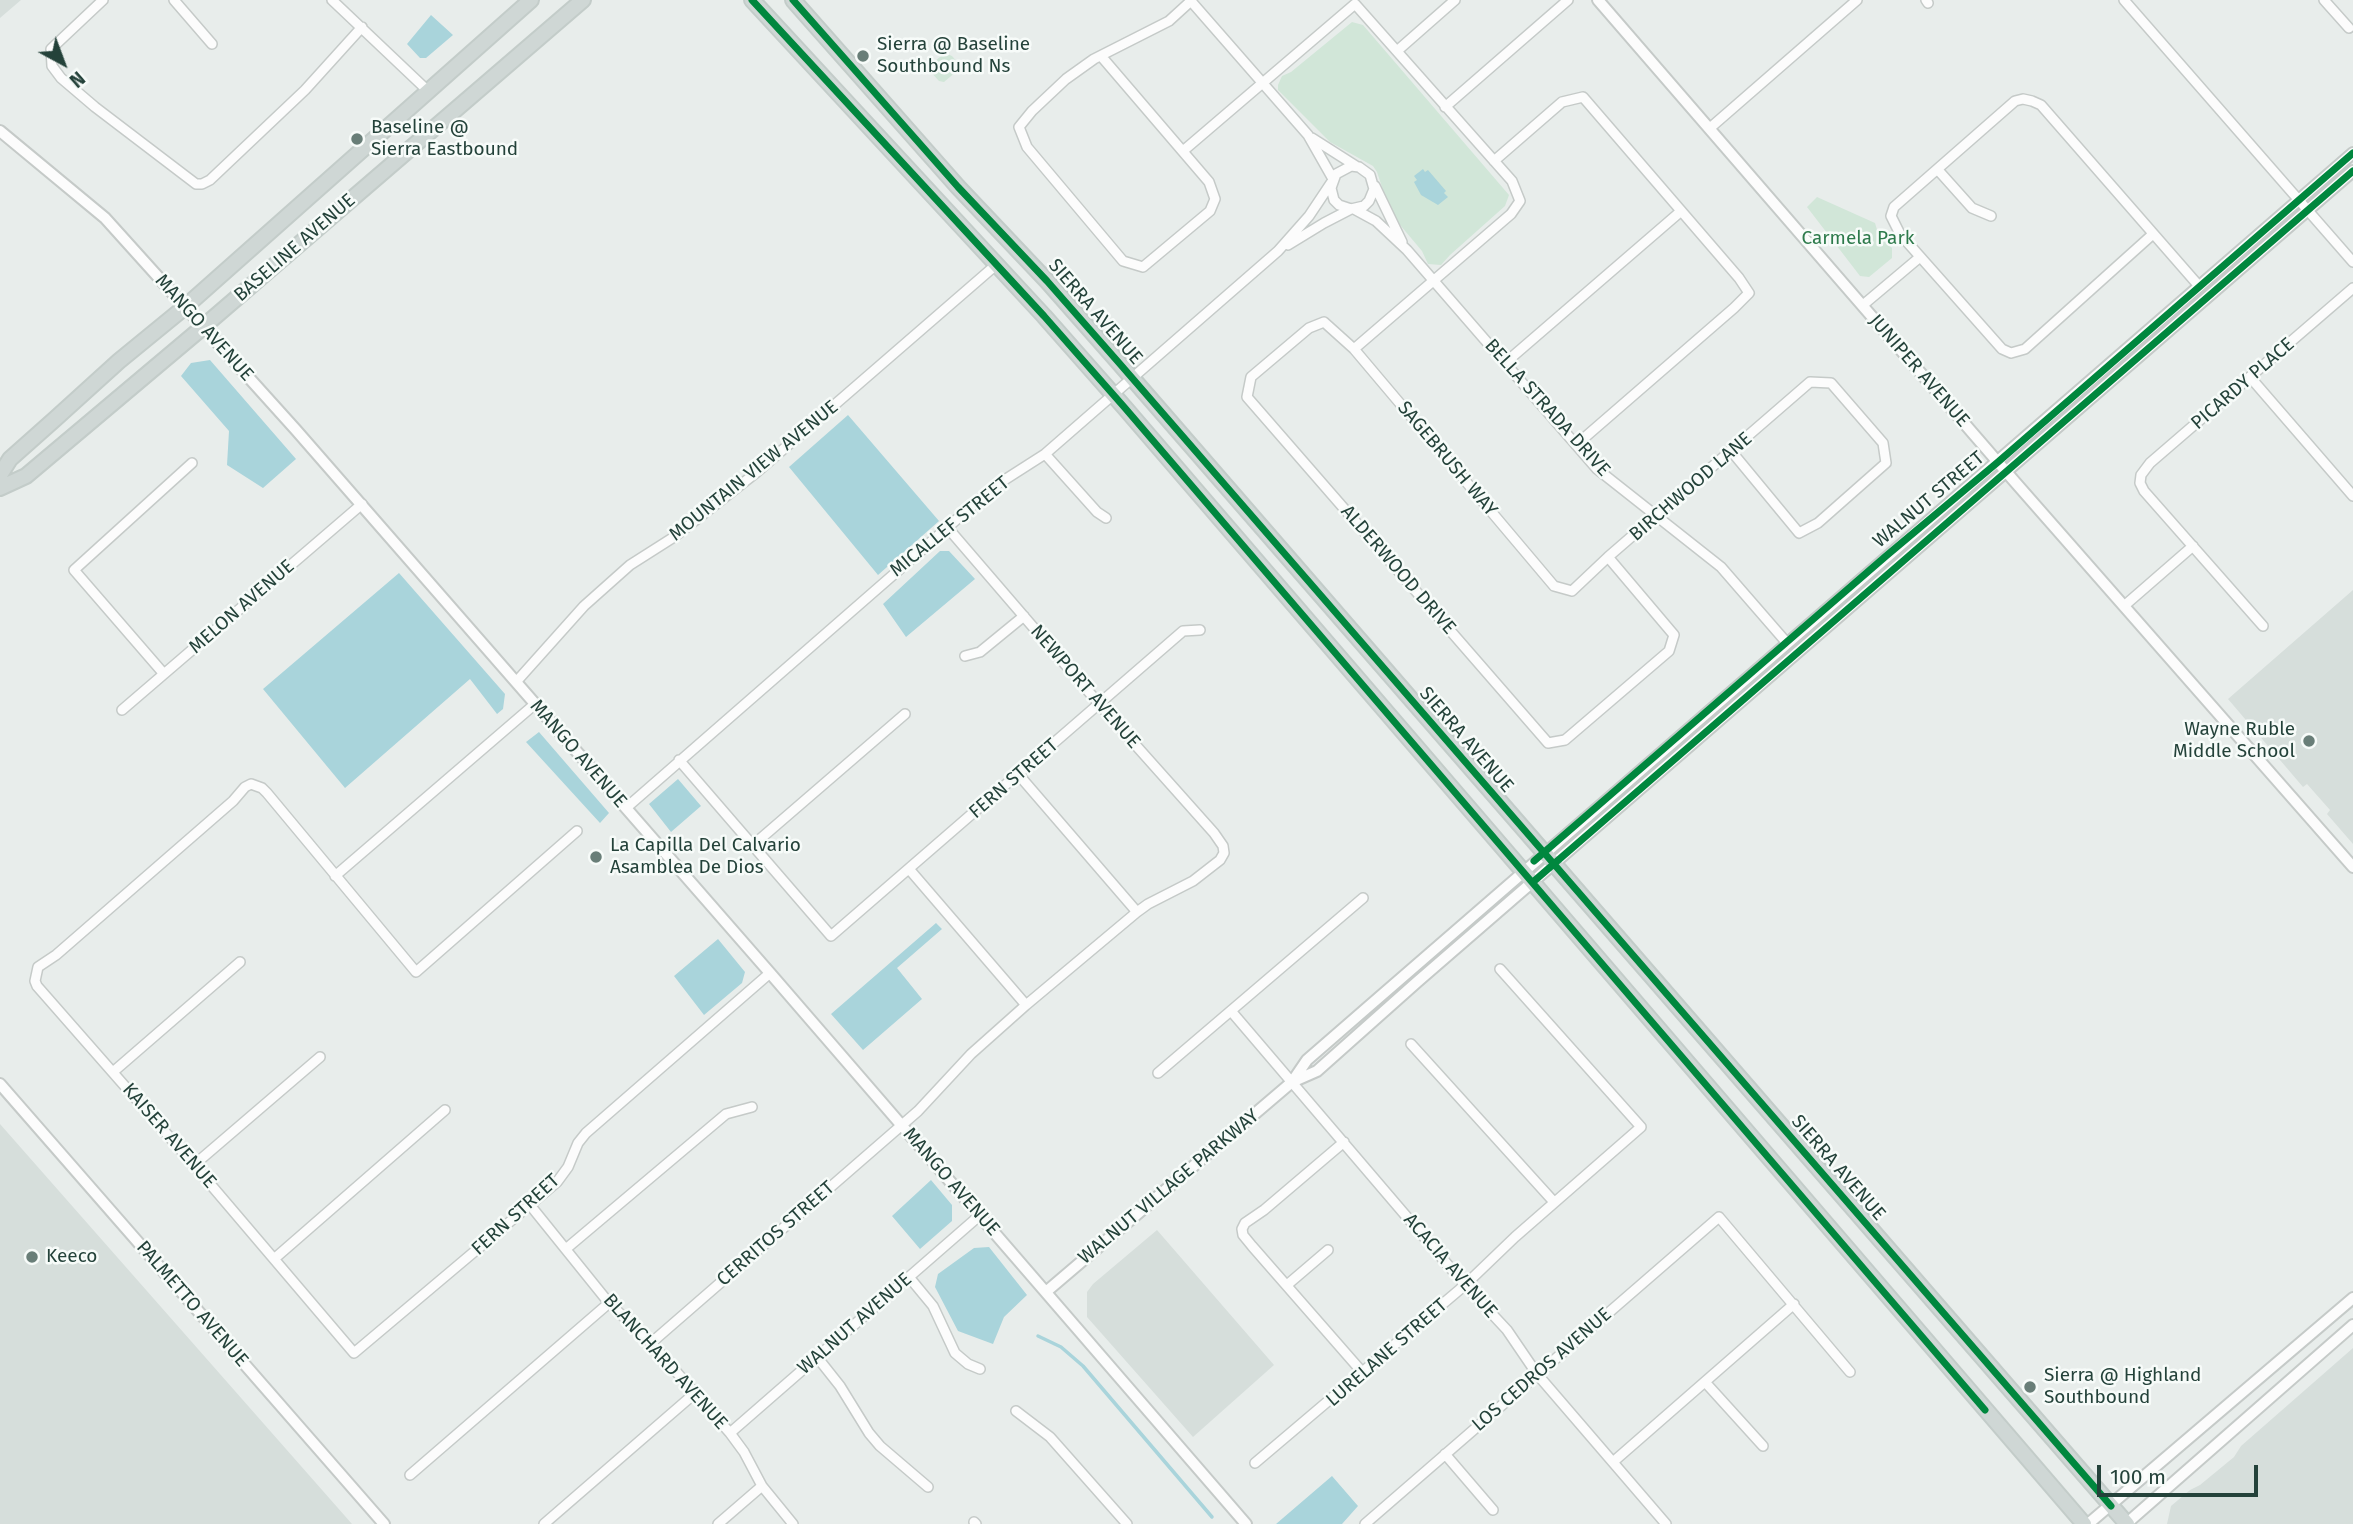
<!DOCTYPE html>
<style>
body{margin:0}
#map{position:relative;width:2353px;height:1524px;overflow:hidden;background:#e8edeb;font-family:"Fira Sans",sans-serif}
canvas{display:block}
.north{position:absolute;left:28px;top:28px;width:70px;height:70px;-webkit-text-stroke:5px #f7fbf9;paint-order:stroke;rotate:139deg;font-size:19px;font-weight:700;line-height:28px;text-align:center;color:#24423a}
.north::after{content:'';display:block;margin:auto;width:24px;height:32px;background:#24423a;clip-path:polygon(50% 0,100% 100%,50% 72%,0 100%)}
.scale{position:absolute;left:2097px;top:1465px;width:161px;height:32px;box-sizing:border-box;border:4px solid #24423a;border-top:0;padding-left:9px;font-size:21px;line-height:24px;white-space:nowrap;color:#24423a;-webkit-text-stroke:5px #f7fbf9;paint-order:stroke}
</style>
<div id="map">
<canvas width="2353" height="1524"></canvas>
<div class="north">N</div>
<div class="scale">100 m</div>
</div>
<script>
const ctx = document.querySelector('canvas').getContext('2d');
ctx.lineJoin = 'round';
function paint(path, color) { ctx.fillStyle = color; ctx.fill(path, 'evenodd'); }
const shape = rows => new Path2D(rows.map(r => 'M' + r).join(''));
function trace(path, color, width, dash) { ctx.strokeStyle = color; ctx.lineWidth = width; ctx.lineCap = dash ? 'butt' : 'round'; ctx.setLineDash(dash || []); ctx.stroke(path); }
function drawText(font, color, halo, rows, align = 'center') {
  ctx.font = font + ' "Fira Sans",sans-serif'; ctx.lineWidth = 5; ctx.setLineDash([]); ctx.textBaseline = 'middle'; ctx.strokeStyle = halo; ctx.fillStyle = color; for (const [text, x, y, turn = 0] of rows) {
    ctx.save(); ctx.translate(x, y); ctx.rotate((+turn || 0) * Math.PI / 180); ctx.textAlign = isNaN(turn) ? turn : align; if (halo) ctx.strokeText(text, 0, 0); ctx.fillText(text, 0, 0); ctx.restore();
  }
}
paint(shape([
 [0,0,21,0,0,18],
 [2353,590,2353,844,2327,814,2330,810,2307,784,2303,787,2228,699],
 [0,1124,352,1524,0,1524],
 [1157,1230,1274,1365,1193,1437,1087,1317,1087,1292,1093,1284],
 [2353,1348,2353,1524,2167,1524,2171,1506,2190,1490,2200,1485,2234,1457,2241,1446]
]), '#d6dedb');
paint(shape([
 [1352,22,1363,25,1509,195,1505,206,1450,255,1441,265,1428,264,1422,251,1395,219,1387,202,1377,172,1373,166,1330,142,1278,90,1278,85,1282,76,1291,72],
 [945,53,952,56,959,64,957,71,944,82,939,81,929,70,930,65],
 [1817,197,1875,223,1878,233,1892,248,1892,258,1869,277,1860,276,1807,207]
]), '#d1e6d8');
paint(shape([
 [431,15,453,35,426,58,420,58,407,44],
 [1423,169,1425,172,1428,170,1446,191,1444,193,1448,197,1438,205,1421,195,1414,182,1417,180,1414,176],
 [210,360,296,459,263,488,227,465,229,431,181,376,191,363],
 [848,415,939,521,878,575,789,467],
 [940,551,949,551,975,579,906,637,883,604],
 [399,573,505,694,503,709,497,714,470,679,345,788,263,689],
 [539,732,609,813,600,823,526,742],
 [678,779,701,806,671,832,649,804],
 [936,923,942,929,897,968,922,999,863,1050,831,1014],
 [718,939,745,972,742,983,704,1015,674,976],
 [931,1180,952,1205,952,1221,920,1249,892,1216],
 [989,1247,1027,1295,1004,1317,993,1344,958,1331,935,1287,938,1274,974,1248],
 [1332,1476,1358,1506,1342,1524,1276,1524]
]), '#a9d4db');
trace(shape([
 [1038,1336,1061,1347,1083,1366,1212,1517]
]), '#a9d4db', 3.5);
const minor = shape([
 [103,0,51,49,52,66,61,78,95,107,196,184,202,184,210,180,305,90,362,27],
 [174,0,212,44],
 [332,0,428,91],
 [1190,0,1308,135,1333,179],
 [1926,0,1928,3],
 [2124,0,2353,262],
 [2324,0,2349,28],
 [1397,51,1455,0],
 [1101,56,1209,182,1215,199,1210,211,1143,267,1123,261,1027,147,1019,127,1032,111,1066,79,1094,59,1169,21,1192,0],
 [1445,107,1568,0],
 [1710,128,1857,0],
 [1312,138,1356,166],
 [1183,151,1355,4,1512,181,1520,201,1511,214,1354,349],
 [1494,161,1562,102,1583,97,1739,278,1749,293,1734,308,1576,445],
 [1938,170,1972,208,1991,216],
 [1375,186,1402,242],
 [1354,209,1376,221,1407,250,1597,469,1721,567,1787,643],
 [2153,234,2025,349,2011,353,2002,349,1900,234,1891,216,1894,207,2015,101,2023,99,2032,101,2041,105,2199,286],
 [1288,245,1324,223,1351,209,1364,206,1369,201,1374,189,1370,175,1359,167,1351,166,1336,174,1331,188,1334,200,1339,205,1351,209],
 [1863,305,1920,257],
 [1505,363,1680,212],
 [2250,377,2353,496],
 [1045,454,1097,512,1106,518],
 [1608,557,1674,635,1669,651,1565,740,1548,743,1247,397,1251,377,1309,328,1324,322,1354,349,1554,586,1572,591,1608,557,1810,382,1831,383,1883,443,1886,463,1818,523,1799,533,1732,452],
 [2124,606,2193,546],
 [2263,626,2144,491,2140,483,2141,475,2150,463,2353,288],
 [965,656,980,652,1024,616],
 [164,674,74,570,192,463],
 [516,682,584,606,630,565,674,537,757,472,997,264],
 [122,710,362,504],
 [679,760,831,936,1183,631,1200,630],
 [1018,774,1137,912],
 [626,808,995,486,1045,454,1278,251,1309,216,1331,183],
 [577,831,416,972,267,793,262,788,251,784,245,787,233,801,56,955,38,967,35,981,37,986,194,1165,354,1353,557,1182,568,1167,578,1143,586,1133,770,973],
 [752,846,905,714],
 [909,869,1026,1005],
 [335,876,535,704],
 [1231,1011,1465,1285,1507,1330,1537,1374,1666,1524],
 [1411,1044,1554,1202],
 [113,1072,240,962],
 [1158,1073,1363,898],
 [1344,1142,1264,1210,1245,1223,1242,1229,1243,1235,1252,1246,1363,1373],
 [194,1165,320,1057],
 [530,1205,609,1303,651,1343,730,1433,744,1452,762,1486,793,1524],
 [567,1248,726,1114,752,1107],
 [274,1259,445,1110],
 [909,1277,933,1306,955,1353,968,1364,980,1369],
 [1287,1285,1328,1250],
 [651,1343,918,1111,971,1054,1026,1005,1137,912,1148,904,1193,881,1220,860,1224,853,1223,846,1214,833,1107,713,947,527],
 [817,1357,840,1386,869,1433,880,1446,928,1487],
 [1705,1382,1763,1446],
 [1016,1411,1050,1437,1127,1524],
 [730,1433,979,1216],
 [1445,1454,1493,1510],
 [1613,1462,1794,1304],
 [1255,1463,1465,1285,1515,1237,1641,1127,1500,969],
 [410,1475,609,1303],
 [974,1522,976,1524],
 [544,1524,694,1394],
 [718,1524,762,1486],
 [1365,1524,1719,1217,1850,1372]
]);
const tertiary = shape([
 [1598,0,2015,482,2353,867],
 [0,131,105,218,296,430,770,973,1246,1524],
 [1292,1082,1317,1071,1417,982,2353,171],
 [0,1084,384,1524],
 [1047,1291,1292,1082,1307,1060,1368,1007,2353,153],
 [2088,1524,2353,1298],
 [2126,1524,2353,1325]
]);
const primary = shape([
 [752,0,1044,316,1125,408,2084,1524],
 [793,0,958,187,1047,281,1120,364,2127,1524],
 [0,475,10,459,55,419,119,361,185,307,531,0],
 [0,488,26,476,203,327,583,0]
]);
trace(minor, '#c5cac8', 12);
trace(tertiary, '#c5cac8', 14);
trace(primary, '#c3ccc9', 18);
trace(minor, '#fcfcfc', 9);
trace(tertiary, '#fcfcfc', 10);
trace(primary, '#cfd7d5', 14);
trace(shape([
 [752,0,1044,316,1125,408,1985,1410],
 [793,0,958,187,1047,281,1120,364,2111,1506],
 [1534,861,1886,556,1998,462,2353,153],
 [1533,882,2353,171]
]), '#00873e', 7);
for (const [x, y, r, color] of [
 [863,56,7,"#697e78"],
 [357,139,7,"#697e78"],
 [2309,741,7,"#697e78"],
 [596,857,7,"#697e78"],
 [32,1257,7,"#697e78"],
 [2030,1387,7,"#697e78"]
]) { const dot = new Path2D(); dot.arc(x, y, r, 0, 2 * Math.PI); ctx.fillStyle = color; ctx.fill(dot); trace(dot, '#f7fbf9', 2.5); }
drawText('19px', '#24423a', '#f7fbf9', [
 ["Sierra @ Baseline",877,45],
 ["Southbound Ns",877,67],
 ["Baseline @",371,128],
 ["Sierra Eastbound",371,150],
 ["Wayne Ruble",2295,730,"right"],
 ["Middle School",2295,752,"right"],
 ["La Capilla Del Calvario",610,846],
 ["Asamblea De Dios",610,868],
 ["Keeco",46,1257],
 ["Sierra @ Highland",2044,1376],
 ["Southbound",2044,1398]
], 'left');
drawText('19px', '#2d7a4b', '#f7fbf9', [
 ["Carmela Park",1858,239]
]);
drawText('19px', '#24423a', '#f7fbf9', [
 ["BASELINE AVENUE",295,248,-41],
 ["SIERRA AVENUE",1095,312,49],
 ["MANGO AVENUE",204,328,48],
 ["JUNIPER AVENUE",1919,371,49],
 ["PICARDY PLACE",2243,384,-41],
 ["BELLA STRADA DRIVE",1547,408,48],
 ["SAGEBRUSH WAY",1447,459,50],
 ["MOUNTAIN VIEW AVENUE",754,471,-39],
 ["BIRCHWOOD LANE",1691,487,-41],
 ["WALNUT STREET",1929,500,-40],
 ["MICALLEF STREET",950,527,-39],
 ["ALDERWOOD DRIVE",1398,570,49],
 ["MELON AVENUE",242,607,-41],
 ["NEWPORT AVENUE",1085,687,49],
 ["SIERRA AVENUE",1466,740,49],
 ["MANGO AVENUE",578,754,49],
 ["FERN STREET",1014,779,-41],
 ["KAISER AVENUE",169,1136,49],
 ["SIERRA AVENUE",1838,1168,49],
 ["MANGO AVENUE",951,1182,49],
 ["WALNUT VILLAGE PARKWAY",1169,1187,-40],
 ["FERN STREET",516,1215,-42],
 ["CERRITOS STREET",776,1234,-41],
 ["ACACIA AVENUE",1450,1266,49],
 ["PALMETTO AVENUE",192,1304,49],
 ["WALNUT AVENUE",855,1324,-41],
 ["LURELANE STREET",1387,1353,-41],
 ["BLANCHARD AVENUE",665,1362,48],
 ["LOS CEDROS AVENUE",1542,1370,-41]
]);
</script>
